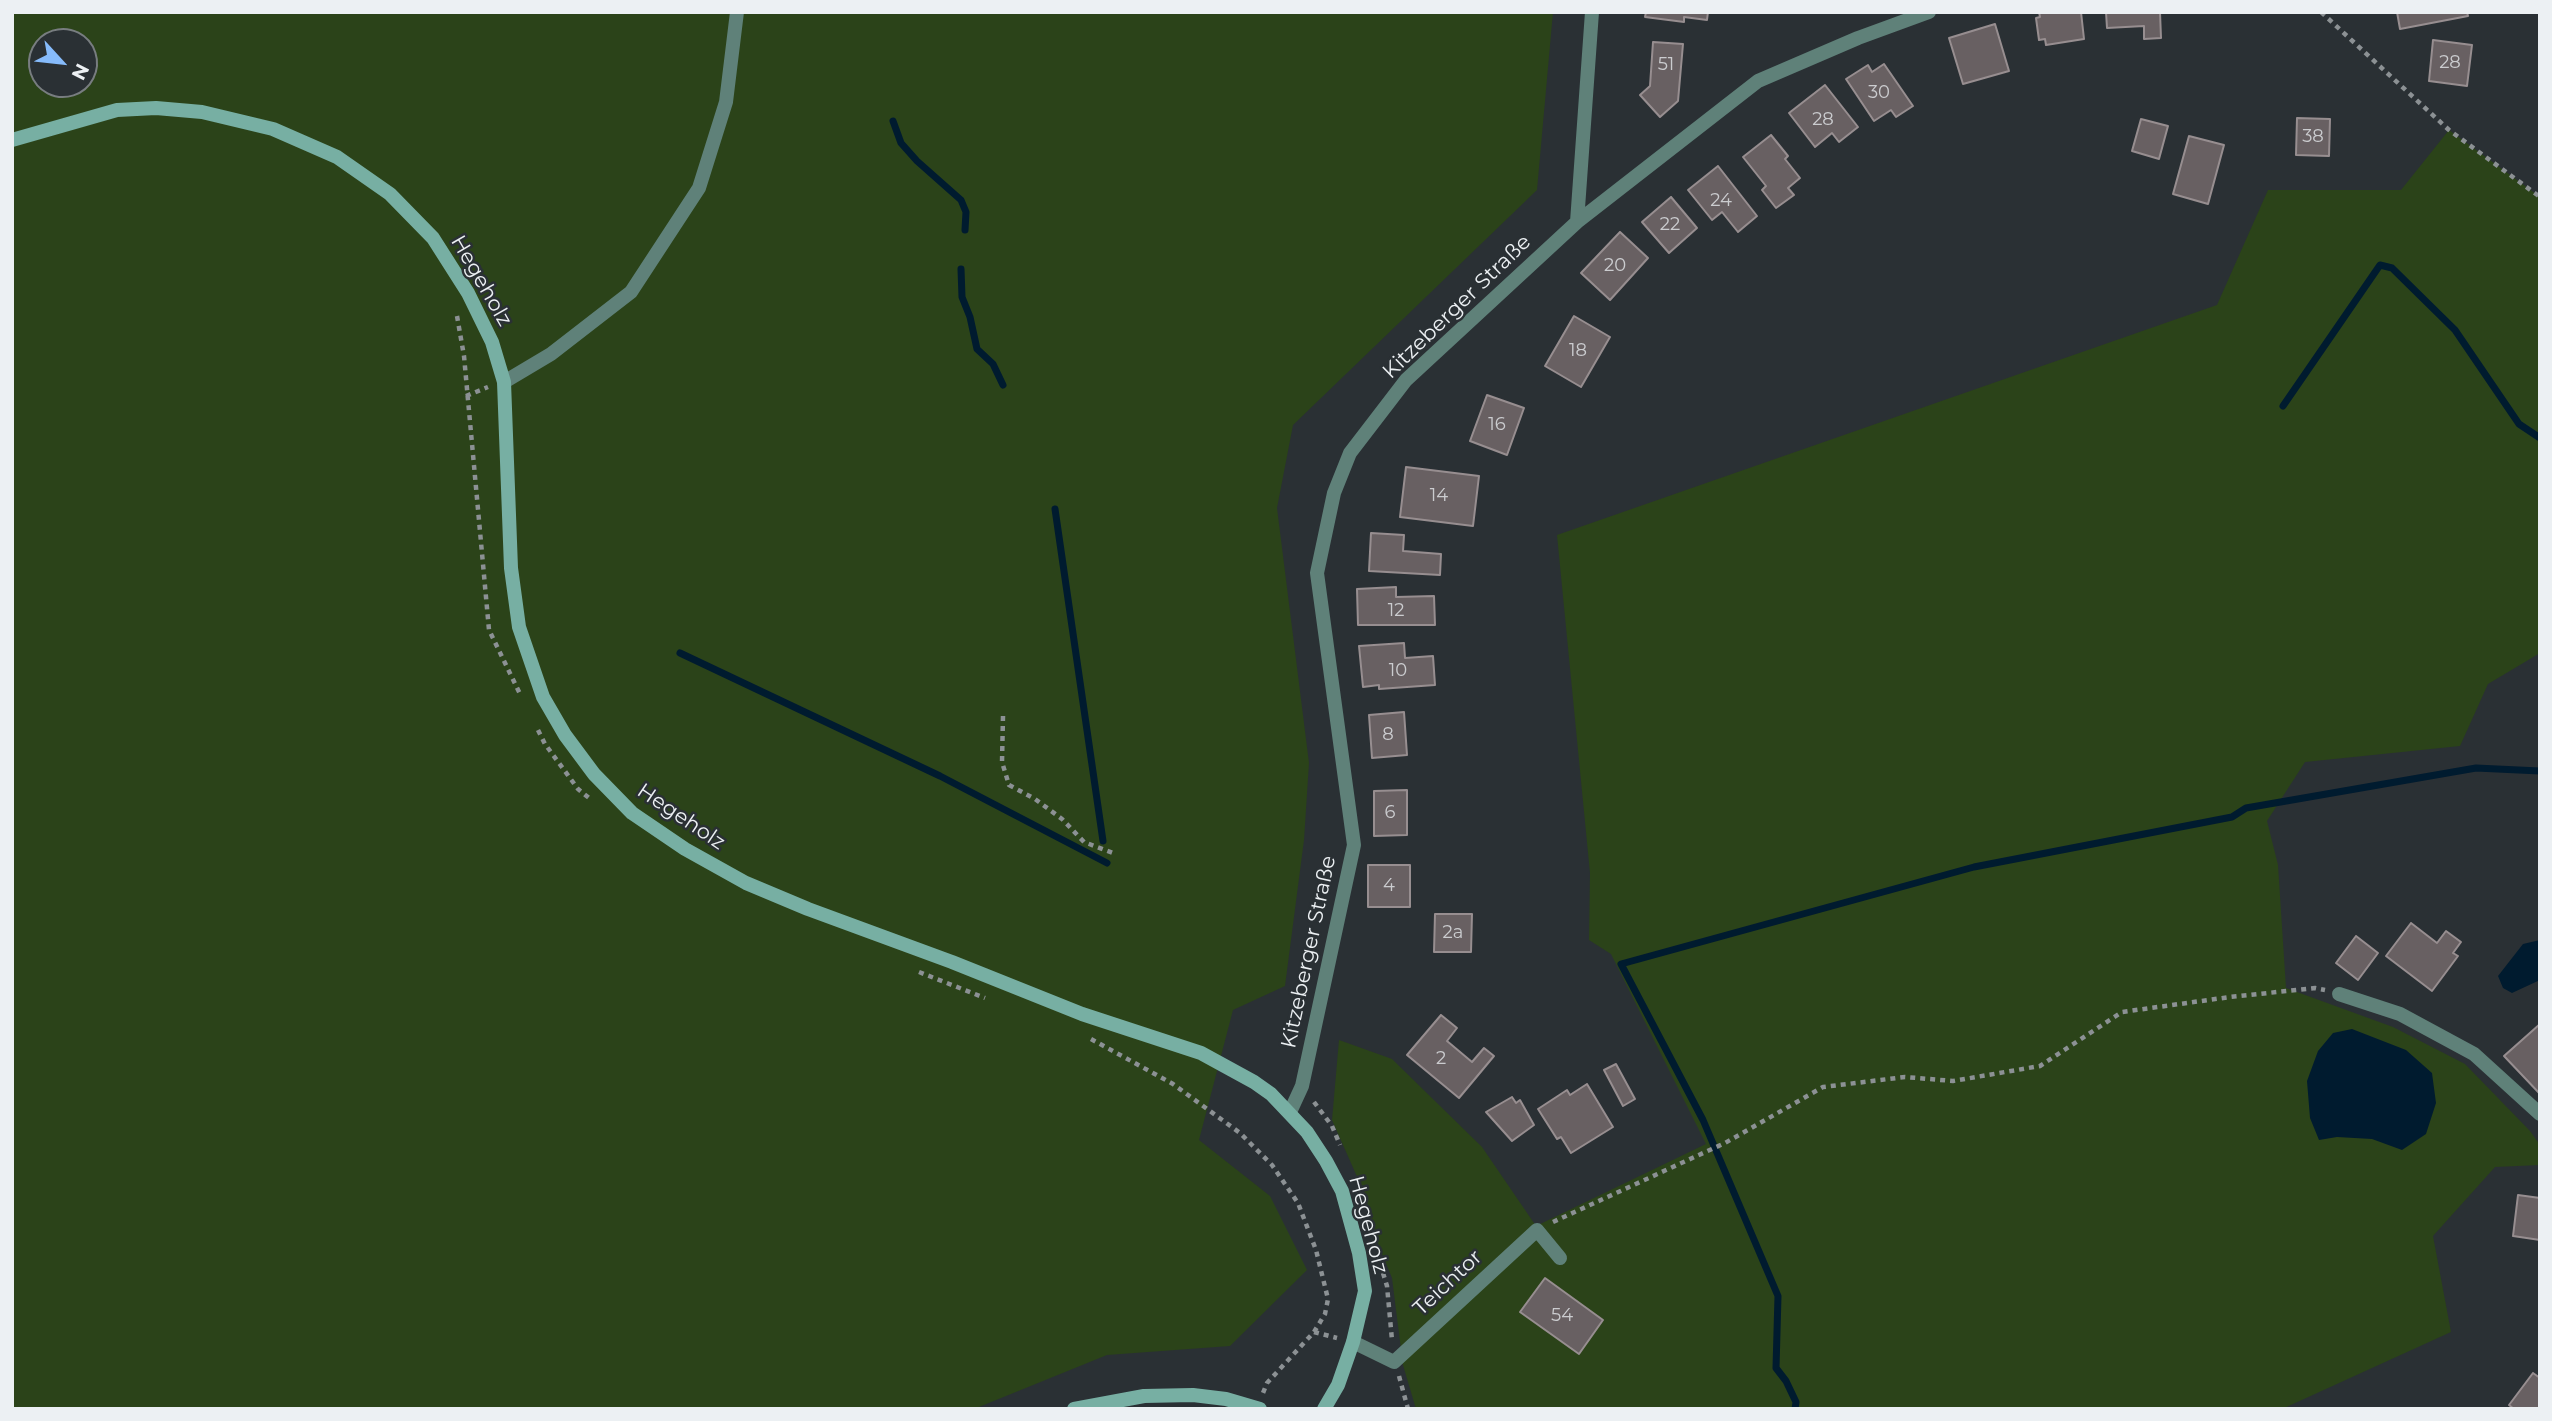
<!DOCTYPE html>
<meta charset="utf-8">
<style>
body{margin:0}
#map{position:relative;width:2552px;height:1421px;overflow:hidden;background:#2a3034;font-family:Montserrat,sans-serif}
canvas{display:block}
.frame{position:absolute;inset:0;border:14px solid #ecf0f3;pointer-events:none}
.north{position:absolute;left:28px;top:28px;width:70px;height:70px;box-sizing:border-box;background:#2a3034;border:2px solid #787d80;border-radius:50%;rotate:117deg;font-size:19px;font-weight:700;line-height:28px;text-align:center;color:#ecf0f3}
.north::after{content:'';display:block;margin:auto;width:24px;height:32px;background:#86bbfb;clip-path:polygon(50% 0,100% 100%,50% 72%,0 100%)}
</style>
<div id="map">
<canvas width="2552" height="1421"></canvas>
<div class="frame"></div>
<div class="north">N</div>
</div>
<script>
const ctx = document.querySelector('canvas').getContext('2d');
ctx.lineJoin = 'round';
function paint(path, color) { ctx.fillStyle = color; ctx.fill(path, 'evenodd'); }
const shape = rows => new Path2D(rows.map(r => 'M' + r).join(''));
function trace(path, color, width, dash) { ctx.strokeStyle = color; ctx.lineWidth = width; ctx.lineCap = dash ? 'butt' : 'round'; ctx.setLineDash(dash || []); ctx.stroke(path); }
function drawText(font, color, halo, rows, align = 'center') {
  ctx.font = font + ' Montserrat,sans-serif'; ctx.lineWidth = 5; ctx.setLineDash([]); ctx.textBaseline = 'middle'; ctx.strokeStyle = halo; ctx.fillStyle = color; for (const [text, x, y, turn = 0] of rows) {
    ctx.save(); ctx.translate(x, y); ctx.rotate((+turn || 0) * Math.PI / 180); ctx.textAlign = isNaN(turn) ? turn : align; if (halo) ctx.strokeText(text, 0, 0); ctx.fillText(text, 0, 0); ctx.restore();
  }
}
paint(shape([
 [12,12,1553,12,1537,190,1293,425,1277,508,1309,763,1304,840,1285,986,1233,1010,1199,1140,1270,1196,1307,1270,1230,1346,1107,1355,974,1409,12,1409],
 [42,42,84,42,84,84,42,84],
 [2449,130,2540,197,2540,653,2488,684,2460,746,2305,762,2267,821,2278,865,2286,988,2393,1027,2465,1064,2530,1131,2540,1145,2540,1165,2495,1167,2433,1236,2451,1332,2282,1409,1416,1409,1403,1365,1392,1278,1378,1244,1362,1188,1332,1120,1339,1040,1392,1059,1482,1147,1536,1226,1706,1144,1611,954,1589,940,1590,873,1557,535,2217,305,2268,190,2401,190]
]), '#2b4319');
paint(shape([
 [2540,940,2540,980,2512,993,2503,988,2498,976,2523,944],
 [2352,1029,2406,1050,2432,1073,2436,1103,2426,1134,2402,1150,2372,1139,2337,1137,2319,1140,2310,1118,2307,1081,2318,1051,2333,1033]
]), '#001b2f');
trace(shape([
 [893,121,901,143,917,161,961,200,966,212,965,230],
 [961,269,962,297,970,317,977,349,993,364,1003,385],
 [2283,406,2380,265,2392,268,2455,330,2519,424,2540,438],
 [1055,509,1103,841],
 [680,653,940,776,1107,863],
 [1795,1409,1796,1402,1786,1381,1776,1368,1778,1296,1703,1120,1621,964,1974,867,2232,817,2246,808,2476,768,2540,771]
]), '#001b2f', 7);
const building = shape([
 [1646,12,1708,12,1707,20,1684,17,1684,22,1645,17,1646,12],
 [2039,12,2081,12,2084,39,2046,45,2045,39,2039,40,2036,18,2040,17,2039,12],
 [2106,12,2160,12,2161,38,2144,39,2144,26,2107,28,2106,12],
 [2397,12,2467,12,2468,16,2400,29,2397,12],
 [1995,24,2009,71,1963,84,1949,38,1995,24],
 [2433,40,2472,45,2467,86,2429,81,2433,40],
 [1653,42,1683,44,1678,101,1660,117,1640,95,1650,86,1653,42],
 [1884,64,1913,106,1896,117,1891,110,1874,121,1846,79,1868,65,1872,72,1884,64],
 [1825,85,1858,127,1839,142,1832,133,1815,147,1789,113,1825,85],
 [2297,118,2330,119,2329,156,2296,155,2297,118],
 [2141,119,2168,126,2159,159,2132,151,2141,119],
 [1771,135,1788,156,1785,159,1800,178,1788,188,1794,195,1776,208,1762,190,1766,186,1743,157,1771,135],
 [2189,136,2224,145,2208,204,2173,194,2189,136],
 [1718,166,1757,216,1738,232,1722,212,1712,220,1688,190,1718,166],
 [1671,197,1697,228,1669,253,1642,222,1671,197],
 [1620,232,1648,258,1610,300,1581,273,1620,232],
 [1574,316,1610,337,1581,387,1545,366,1574,316],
 [1487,395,1524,408,1507,455,1470,441,1487,395],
 [1406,467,1479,476,1473,526,1400,517,1406,467],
 [1371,533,1404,535,1403,551,1441,554,1440,575,1369,571,1371,533],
 [1396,587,1396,597,1434,596,1435,625,1358,625,1357,589,1396,587],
 [1404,643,1405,658,1433,656,1435,685,1379,689,1379,685,1363,687,1359,646,1404,643],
 [1404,712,1407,755,1372,758,1369,715,1404,712],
 [1407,790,1407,835,1374,836,1374,791,1407,790],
 [1368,865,1410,865,1410,907,1368,907,1368,865],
 [1435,914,1472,914,1471,952,1434,952,1435,914],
 [2411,923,2437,943,2446,931,2461,942,2453,953,2458,956,2432,991,2386,956,2411,923],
 [2356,936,2378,953,2358,980,2336,963,2356,936],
 [1441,1015,1457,1028,1447,1041,1472,1062,1484,1048,1494,1056,1459,1098,1407,1055,1441,1015],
 [2540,1024,2540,1094,2504,1056,2540,1024],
 [1616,1064,1635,1099,1623,1106,1604,1070,1616,1064],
 [1587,1084,1613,1127,1571,1153,1561,1137,1557,1139,1538,1109,1567,1090,1570,1095,1587,1084],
 [1512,1097,1516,1103,1520,1100,1534,1125,1512,1141,1486,1112,1512,1097],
 [2518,1195,2540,1198,2540,1240,2513,1236,2518,1195],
 [1545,1278,1603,1320,1579,1354,1520,1312,1545,1278],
 [2533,1373,2540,1378,2540,1409,2514,1409,2509,1405,2533,1373]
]);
paint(building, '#686062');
trace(building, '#978e90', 2);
trace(shape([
 [2321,12,2449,130,2540,197],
 [457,316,464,356,489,630,520,694],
 [466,396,488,387],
 [1003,716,1002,762,1009,785,1035,799,1062,819,1084,842,1113,853],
 [538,730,545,744,578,789,589,798],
 [919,972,985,998],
 [1091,1039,1173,1084,1240,1133,1272,1165,1298,1203,1316,1250,1328,1299,1325,1314,1314,1332,1267,1383,1263,1393],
 [1314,1102,1332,1126,1340,1145],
 [1553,1222,1725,1143,1823,1087,1905,1077,1953,1081,2040,1066,2122,1012,2230,997,2315,988,2325,990],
 [1383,1273,1387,1286,1392,1340],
 [1314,1332,1337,1338],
 [1399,1376,1408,1409]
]), '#8c9194', 4.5, [5, 5]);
trace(shape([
 [1353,1342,1394,1362,1537,1230,1560,1258]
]), '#5f8179', 14);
trace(shape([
 [1577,222,1592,12],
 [504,382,551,354,631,292,699,188,726,102,737,12],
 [2339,994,2400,1014,2474,1054,2540,1114],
 [1290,1112,1302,1086,1354,845,1317,573,1334,493,1350,453,1406,380,1577,222,1758,81,1858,38,1929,12]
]), '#5f8179', 14);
trace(shape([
 [12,140,117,110,156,108,202,112,273,129,337,157,390,194,433,238,468,293,492,342,504,382,511,568,519,627,543,697,565,735,594,774,632,813,685,849,746,883,808,909,952,962,1082,1014,1201,1053,1254,1082,1271,1094,1307,1132,1326,1161,1342,1191,1359,1253,1365,1291,1353,1342,1338,1385,1324,1409],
 [1074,1409,1144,1396,1193,1395,1226,1399,1260,1409]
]), '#77afa3', 14);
drawText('18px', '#cbcccf', null, [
 ["28",2450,63],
 ["51",1666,65],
 ["30",1879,93],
 ["28",1823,120],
 ["38",2313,137],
 ["24",1721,201],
 ["22",1670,225],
 ["20",1615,266],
 ["18",1578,351],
 ["16",1497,425],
 ["14",1439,496],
 ["12",1396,611],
 ["10",1398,671],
 ["8",1388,735],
 ["6",1390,813],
 ["4",1389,886],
 ["2a",1453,933],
 ["2",1441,1059],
 ["54",1562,1316]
]);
drawText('21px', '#ecf0f3', '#2a3034', [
 ["Hegeholz",481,281,60],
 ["Kitzeberger Straße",1457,307,-44],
 ["Hegeholz",681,817,34],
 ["Kitzeberger Straße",1309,952,-78],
 ["Hegeholz",1368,1225,75],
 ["Teichtor",1448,1283,-43]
]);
</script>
